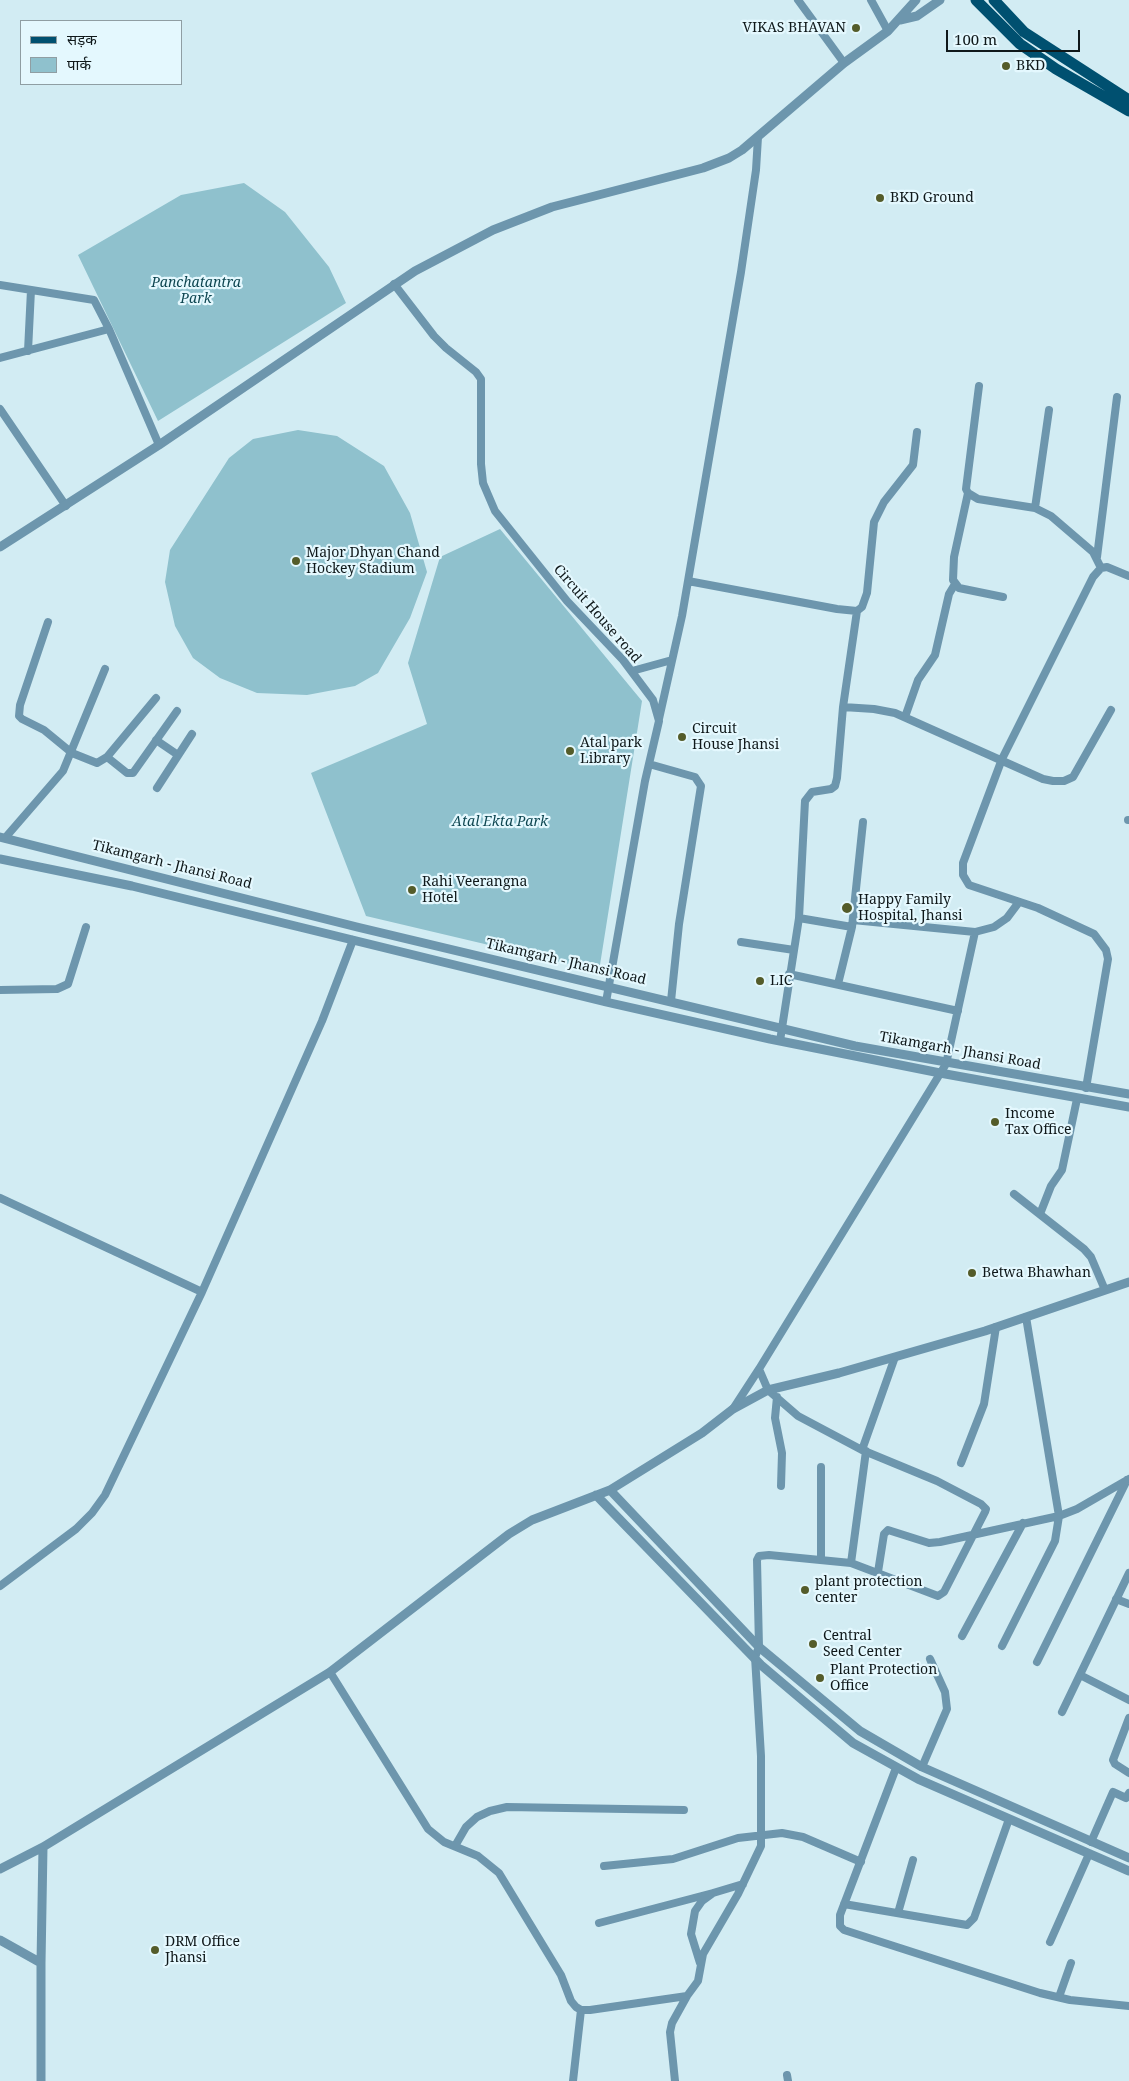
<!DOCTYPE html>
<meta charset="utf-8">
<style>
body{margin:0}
#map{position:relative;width:1129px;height:2081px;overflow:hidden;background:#d2ecf3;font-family:"Noto Serif","Noto Sans Devanagari",serif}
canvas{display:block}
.legend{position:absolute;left:20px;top:20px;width:162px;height:65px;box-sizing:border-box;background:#e4f8fe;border:1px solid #8f9ea3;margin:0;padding:6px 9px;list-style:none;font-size:15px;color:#0f181a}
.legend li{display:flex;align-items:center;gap:10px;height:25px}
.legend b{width:25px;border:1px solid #8f9ea3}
.scale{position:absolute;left:946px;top:30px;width:134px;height:22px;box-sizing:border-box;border:2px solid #0f181a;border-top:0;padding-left:6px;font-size:15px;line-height:18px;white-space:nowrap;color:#0f181a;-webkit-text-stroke:4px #e4f8fe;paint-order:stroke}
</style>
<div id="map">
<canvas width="1129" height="2081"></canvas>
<ul class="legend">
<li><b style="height:6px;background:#005070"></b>सड़क</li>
<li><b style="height:14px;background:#8fc1cd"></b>पार्क</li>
</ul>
<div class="scale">100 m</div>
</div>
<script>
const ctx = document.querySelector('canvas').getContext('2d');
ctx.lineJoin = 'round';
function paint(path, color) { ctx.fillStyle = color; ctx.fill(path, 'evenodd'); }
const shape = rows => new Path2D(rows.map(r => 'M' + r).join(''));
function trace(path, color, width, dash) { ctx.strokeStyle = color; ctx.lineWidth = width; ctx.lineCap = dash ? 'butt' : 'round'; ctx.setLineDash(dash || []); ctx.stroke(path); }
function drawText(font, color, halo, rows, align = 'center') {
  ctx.font = font + ' "Noto Serif",serif'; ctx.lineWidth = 4.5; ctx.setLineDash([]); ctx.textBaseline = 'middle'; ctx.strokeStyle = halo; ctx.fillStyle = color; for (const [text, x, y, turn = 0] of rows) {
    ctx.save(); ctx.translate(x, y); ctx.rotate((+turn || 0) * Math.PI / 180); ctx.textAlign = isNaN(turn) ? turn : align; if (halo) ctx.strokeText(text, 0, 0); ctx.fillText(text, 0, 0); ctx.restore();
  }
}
paint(shape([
 [244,183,285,212,329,267,346,303,158,421,78,255,181,195],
 [298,430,337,436,384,466,410,513,427,572,410,618,378,673,355,686,307,695,257,693,220,678,193,658,175,626,165,582,170,550,229,458,253,439],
 [500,529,642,701,599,971,366,916,311,773,427,724,408,663,440,557]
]), '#8fc1cd');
trace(shape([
 [798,0,844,63],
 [871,0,888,31],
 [394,284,434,336,446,348,476,372,481,379,481,464,483,483,495,511,567,601,623,660,653,700,659,721,645,781,606,1002],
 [0,285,94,300,109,329],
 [28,351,31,290],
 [0,358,109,329,159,445],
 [979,386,966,489,968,493,978,499,1035,508,1051,516,1093,552,1101,568],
 [0,409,66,506],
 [968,493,954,557,953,580,959,588,1003,597],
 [1035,508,1049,410],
 [1097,557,1117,397],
 [688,581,837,609,857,611,862,607,867,593,874,522,884,502,913,465,917,432],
 [48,622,20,705,19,716,22,719,44,730,72,753,97,763,107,757,156,698],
 [632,671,672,660],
 [843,707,874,709,895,713,1043,779,1053,781,1064,781,1073,777,1111,710],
 [905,717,918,680,935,655,949,594,955,584],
 [659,719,682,616,741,272,756,170,758,137],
 [156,740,178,755],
 [107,757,127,773,133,773,177,711],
 [649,764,695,777,701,786,679,924,671,1001],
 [157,788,192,734],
 [1128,820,1129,820],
 [5,838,63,771,105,669],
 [799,918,852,927,863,822],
 [853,920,975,932,994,927,1007,918,1019,902],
 [741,942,794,950],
 [789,974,958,1011],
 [838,984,852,927],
 [0,990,57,989,68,984,86,927],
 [780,1041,799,918,805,801,812,792,831,789,835,786,837,778,843,707,857,611],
 [1086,1088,1108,959,1106,950,1094,934,1038,908,969,885,963,875,963,863,1002,759,1093,577,1101,568,1107,567,1129,576],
 [1014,1194,1084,1249,1091,1257,1105,1290],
 [0,1198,202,1292],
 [1040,1214,1051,1186,1062,1170,1077,1099],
 [777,1397,775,1418,782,1453,781,1486],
 [733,1409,759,1369],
 [862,1450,798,1416,768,1390,759,1369,946,1064,975,932],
 [961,1463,984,1404,996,1327],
 [821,1467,821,1560],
 [851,1563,866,1451],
 [878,1572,884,1534,888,1530,929,1543,940,1542,1059,1516,1077,1509,1129,1479],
 [0,1586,76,1529,92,1513,105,1495,202,1292,322,1021,353,940],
 [1116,1599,1129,1604],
 [962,1636,1023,1523],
 [1002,1646,1055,1541,1059,1516,1026,1317],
 [1037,1662,1127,1480],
 [330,1672,428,1829,444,1842,478,1856,499,1873,561,1975,571,2001,576,2007,581,2010,590,2010,687,1996,698,1981,703,1954,738,1894,761,1846,761,1756,755,1657,759,1647,757,1560,759,1556,769,1555,851,1563,938,1596,944,1592,985,1512,986,1509,981,1504,937,1481,862,1450,895,1357],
 [1080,1675,1129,1700],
 [1062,1712,1129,1573],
 [1129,1718,1113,1760,1115,1764,1129,1773],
 [922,1767,947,1709,945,1692,930,1659],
 [896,1768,840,1915,840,1926,844,1930,1040,1993,1070,2000,1129,2006],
 [1091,1842,1113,1792,1126,1798,1129,1793],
 [455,1846,466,1827,477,1817,490,1811,507,1807,684,1810],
 [604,1866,673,1859,738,1838,782,1833,803,1837,861,1862],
 [844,1904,967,1925,974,1918,1009,1819],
 [898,1913,913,1860],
 [599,1923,713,1893],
 [1050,1942,1089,1854],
 [700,1963,691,1934,695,1911,702,1901,713,1893,743,1884],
 [1059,1997,1071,1963],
 [787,2075,788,2081],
 [573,2081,581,2010],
 [675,2081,670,2032,672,2023,687,1996]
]), '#6d96ad', 8);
trace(shape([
 [900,20,917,16,940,0],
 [0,547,159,445,415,271,493,230,552,207,703,168,729,158,742,150,844,63,888,31,916,0],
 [0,837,357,927,855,1046,1129,1094],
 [0,859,132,886,606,1002,770,1039,940,1073,1129,1107],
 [610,1490,759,1647,860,1731,922,1767,1129,1858],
 [596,1495,761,1665,853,1743,918,1779,1129,1871],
 [0,1869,43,1847,330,1672,509,1534,532,1520,610,1490,702,1433,733,1409,768,1390,839,1373,985,1331,1129,1282],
 [0,1940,41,1963,41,2081],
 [41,1963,43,1847]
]), '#6d96ad', 9);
trace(shape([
 [976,0,1020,44,1056,69,1129,111],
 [994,0,1024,32,1129,100]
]), '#005070', 11);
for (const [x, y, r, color] of [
 [856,28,5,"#545c2a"],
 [1006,66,5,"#545c2a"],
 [880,198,5,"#545c2a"],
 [296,561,5,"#545c2a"],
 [682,737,5,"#545c2a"],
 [570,751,5,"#545c2a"],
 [412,890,5,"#545c2a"],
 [847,908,6,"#545c2a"],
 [760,981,5,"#545c2a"],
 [995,1122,5,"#545c2a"],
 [972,1273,5,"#545c2a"],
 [805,1590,5,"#545c2a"],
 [813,1644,5,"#545c2a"],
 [820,1678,5,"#545c2a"],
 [155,1950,5,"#545c2a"]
]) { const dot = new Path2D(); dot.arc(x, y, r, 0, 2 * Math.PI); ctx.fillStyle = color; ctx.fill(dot); trace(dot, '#e4f8fe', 2); }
drawText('14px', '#0f181a', '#e4f8fe', [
 ["VIKAS BHAVAN",846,28,"right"],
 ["BKD",1016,66],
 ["BKD Ground",890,198],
 ["Major Dhyan Chand",306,553],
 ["Hockey Stadium",306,569],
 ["Circuit",692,729],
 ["House Jhansi",692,745],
 ["Atal park",580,743],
 ["Library",580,759],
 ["Rahi Veerangna",422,882],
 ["Hotel",422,898],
 ["Happy Family",858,900],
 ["Hospital, Jhansi",858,916],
 ["LIC",770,981],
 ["Income",1005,1114],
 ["Tax Office",1005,1130],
 ["Betwa Bhawhan",982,1273],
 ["plant protection",815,1582],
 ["center",815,1598],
 ["Central",823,1636],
 ["Seed Center",823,1652],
 ["Plant Protection",830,1670],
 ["Office",830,1686],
 ["DRM Office",165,1942],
 ["Jhansi",165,1958]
], 'left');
drawText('italic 14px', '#0e4651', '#e4f8fe', [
 ["Panchatantra",196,283],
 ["Park",196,299],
 ["Atal Ekta Park",500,822]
]);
drawText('14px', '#0f181a', '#e4f8fe', [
 ["Circuit House road",597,614,49],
 ["Tikamgarh - Jhansi Road",172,865,14],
 ["Tikamgarh - Jhansi Road",566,962,13],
 ["Tikamgarh - Jhansi Road",960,1051,10]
]);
</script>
